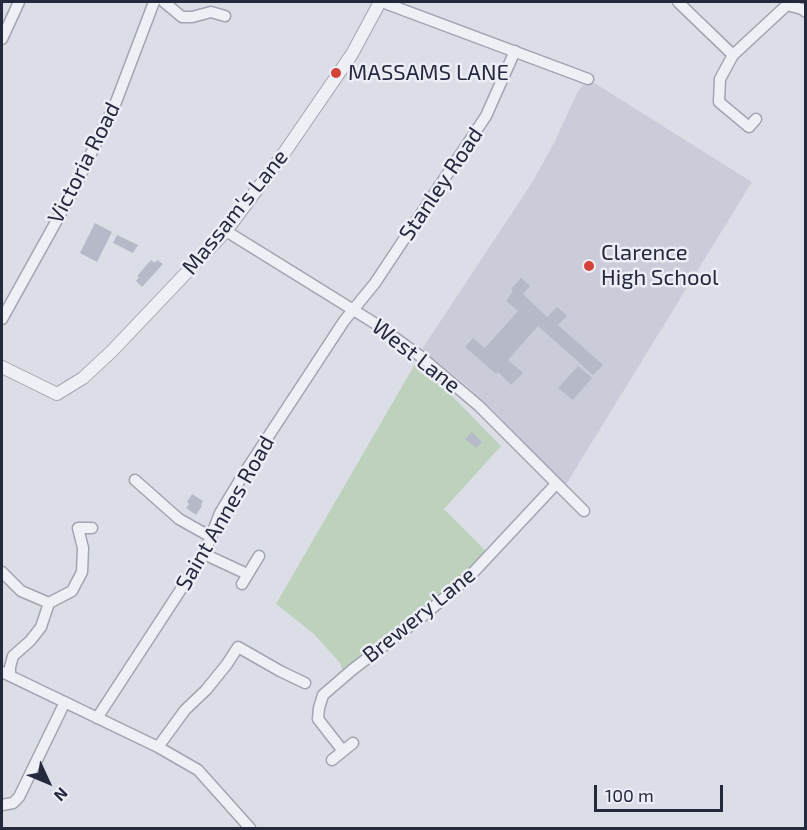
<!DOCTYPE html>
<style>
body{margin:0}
#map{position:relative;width:807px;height:830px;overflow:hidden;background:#dcdee7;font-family:"Exo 2",sans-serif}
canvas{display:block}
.frame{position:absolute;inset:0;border:3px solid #25293e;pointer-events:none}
.north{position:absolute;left:18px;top:752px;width:60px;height:60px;-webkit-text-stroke:4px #ecedf5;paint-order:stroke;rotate:134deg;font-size:16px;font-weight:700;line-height:24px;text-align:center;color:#25293e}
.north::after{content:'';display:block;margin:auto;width:21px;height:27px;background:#25293e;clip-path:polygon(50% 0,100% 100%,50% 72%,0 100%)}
.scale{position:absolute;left:594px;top:785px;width:129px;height:27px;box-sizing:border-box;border:3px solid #25293e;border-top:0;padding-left:8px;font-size:18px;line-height:21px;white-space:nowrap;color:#25293e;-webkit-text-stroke:4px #ecedf5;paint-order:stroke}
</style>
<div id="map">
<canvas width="807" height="830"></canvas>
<div class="frame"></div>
<div class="north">N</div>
<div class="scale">100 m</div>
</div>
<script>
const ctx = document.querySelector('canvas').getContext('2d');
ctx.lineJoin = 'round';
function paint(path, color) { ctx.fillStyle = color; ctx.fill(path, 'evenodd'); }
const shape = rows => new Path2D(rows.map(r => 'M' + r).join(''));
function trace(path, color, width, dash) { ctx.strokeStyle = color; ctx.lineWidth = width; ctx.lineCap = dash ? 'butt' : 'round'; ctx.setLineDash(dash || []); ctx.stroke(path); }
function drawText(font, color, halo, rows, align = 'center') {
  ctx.font = font + ' "Exo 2",sans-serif'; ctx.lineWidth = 5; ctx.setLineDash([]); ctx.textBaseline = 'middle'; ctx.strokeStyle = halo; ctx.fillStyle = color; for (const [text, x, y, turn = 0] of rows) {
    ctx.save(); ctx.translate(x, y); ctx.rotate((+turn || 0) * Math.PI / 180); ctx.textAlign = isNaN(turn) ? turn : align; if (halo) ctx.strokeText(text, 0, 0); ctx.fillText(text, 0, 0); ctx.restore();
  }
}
paint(shape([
 [588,79,752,182,565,486,493,410,469,388,422,349,533,181,554,143,578,91]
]), '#cacdd9');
paint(shape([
 [415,364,448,392,501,446,444,509,491,556,352,670,342,669,340,663,314,634,276,604]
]), '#bed1bd');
paint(shape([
 [95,223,112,232,97,262,80,253],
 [117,235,138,245,133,253,113,243],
 [151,260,155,263,157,260,163,264,142,287,136,281,139,277,137,276],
 [521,278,530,286,523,294,547,317,557,307,567,316,558,325,603,365,593,375,538,326,508,360,523,373,511,385,498,372,496,374,465,347,473,338,485,348,518,311,506,301,513,291,511,289],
 [578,366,592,378,573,400,558,388],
 [472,432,482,442,476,448,465,439],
 [192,494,203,501,201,505,202,506,196,515,186,508,189,504,187,502]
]), '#b6b9c7');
const minor = shape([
 [164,2,182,17,192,17,211,12,225,16],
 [382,2,588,79],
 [678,2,733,55],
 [2,39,19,2],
 [756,119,749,127,719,102,720,79,733,55,787,5,802,9,806,12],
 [226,231,376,324,420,356,479,406,584,511],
 [2,319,72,193,116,102,154,2],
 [135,480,179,519,211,537],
 [204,554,247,574],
 [2,572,21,591,49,603,72,591,82,572,83,548,78,528,92,528],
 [242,584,259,556],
 [2,672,158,747,198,770,250,828],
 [10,676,10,667,13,656,30,641,41,627,49,603],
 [97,718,204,554,220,513,243,475,344,321,375,283,486,116,515,51],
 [158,747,185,710,206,690,227,664,238,647,280,671,305,683],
 [343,751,318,719,319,708,323,695,352,670,424,615,469,577,556,484],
 [332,760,353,743],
 [2,805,13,803,19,797,65,702]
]);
const tertiary = shape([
 [2,367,57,394,83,378,112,351,226,231,282,156,352,54,380,2]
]);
trace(minor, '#a1a4b1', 13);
trace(tertiary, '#a1a4b1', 14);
trace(minor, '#eff0f5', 10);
trace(tertiary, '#eff0f5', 12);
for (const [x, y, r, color] of [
 [336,73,6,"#d4433a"],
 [589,266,6,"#d4433a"]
]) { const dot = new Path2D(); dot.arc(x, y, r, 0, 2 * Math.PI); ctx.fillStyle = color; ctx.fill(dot); trace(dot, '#ecedf5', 2); }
drawText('22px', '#25293e', '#ecedf5', [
 ["MASSAMS LANE",348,73],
 ["Clarence",601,253],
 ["High School",601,278]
], 'left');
drawText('22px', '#25293e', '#ecedf5', [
 ["Victoria Road",84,163,-63],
 ["Stanley Road",441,184,-56],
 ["Massam's Lane",235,212,-51],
 ["West Lane",416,356,38],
 ["Saint Annes Road",225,513,-60],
 ["Brewery Lane",419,615,-39]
]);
</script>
